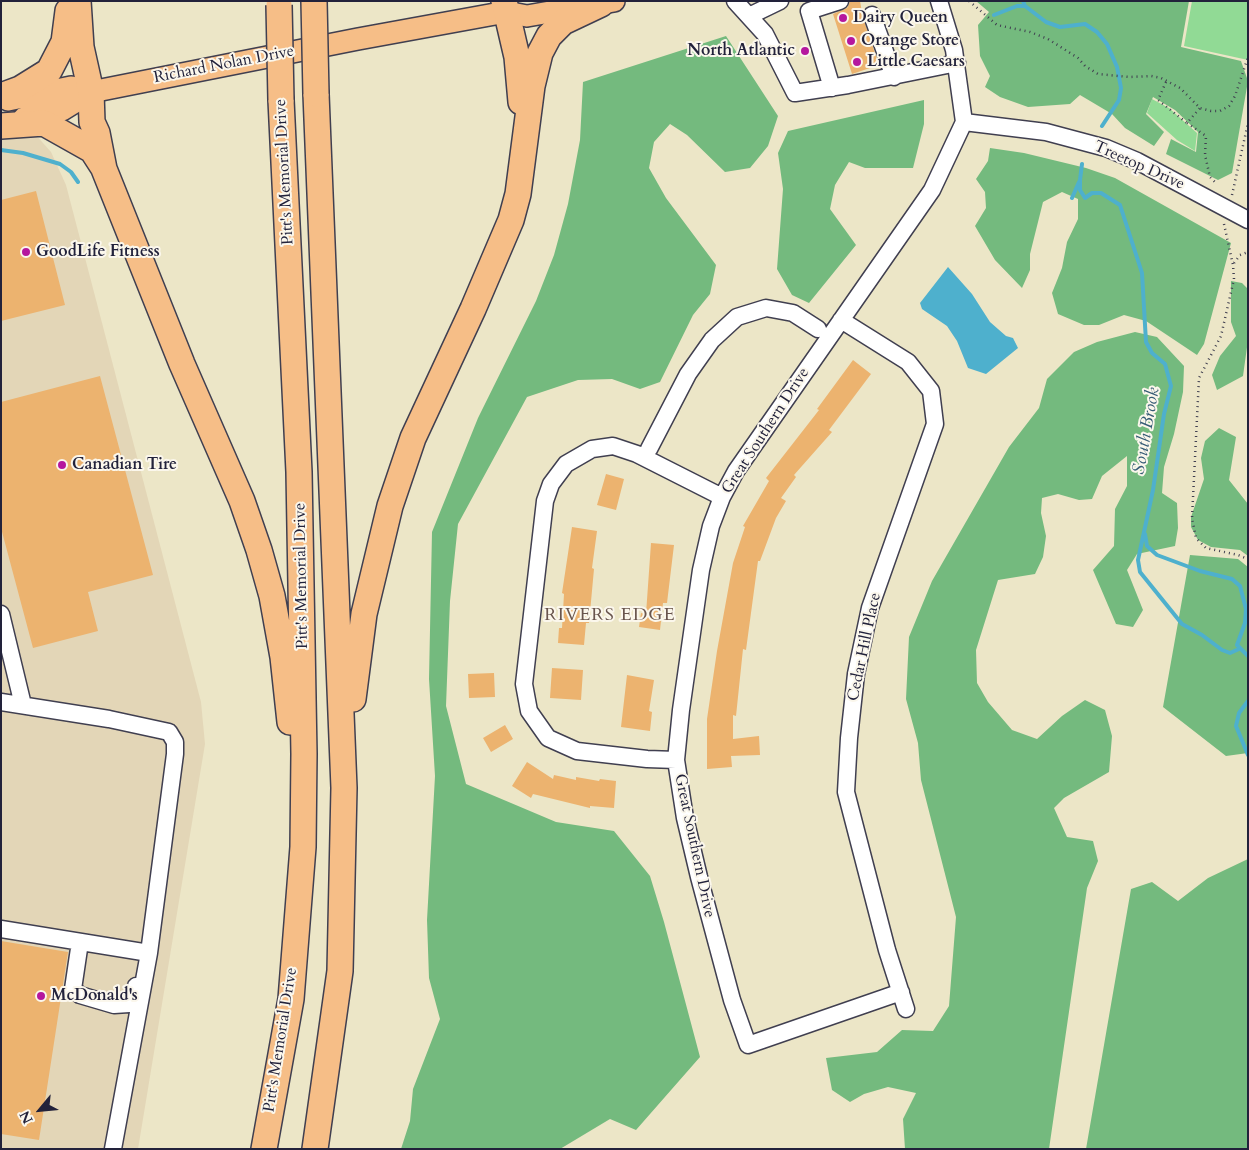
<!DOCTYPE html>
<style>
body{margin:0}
#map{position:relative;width:1249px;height:1150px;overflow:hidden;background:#ece6c7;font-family:Cardo,serif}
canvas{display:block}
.frame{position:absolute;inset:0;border:2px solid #22223b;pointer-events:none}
.north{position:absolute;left:15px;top:1085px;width:50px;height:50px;-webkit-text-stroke:4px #fbf7ec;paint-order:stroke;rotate:242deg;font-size:14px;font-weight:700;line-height:20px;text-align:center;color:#22223b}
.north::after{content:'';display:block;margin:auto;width:18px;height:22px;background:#22223b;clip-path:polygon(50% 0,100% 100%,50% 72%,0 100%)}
</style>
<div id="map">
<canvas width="1249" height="1150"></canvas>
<div class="frame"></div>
<div class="north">N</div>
</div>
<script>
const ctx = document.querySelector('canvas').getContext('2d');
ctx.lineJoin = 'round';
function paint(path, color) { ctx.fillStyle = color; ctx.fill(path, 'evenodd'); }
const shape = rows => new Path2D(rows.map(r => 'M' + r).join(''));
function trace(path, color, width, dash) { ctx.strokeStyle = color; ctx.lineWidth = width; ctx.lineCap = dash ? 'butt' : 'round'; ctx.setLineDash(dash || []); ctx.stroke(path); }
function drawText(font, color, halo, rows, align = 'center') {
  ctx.font = font + ' Cardo,serif'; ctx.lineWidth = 4; ctx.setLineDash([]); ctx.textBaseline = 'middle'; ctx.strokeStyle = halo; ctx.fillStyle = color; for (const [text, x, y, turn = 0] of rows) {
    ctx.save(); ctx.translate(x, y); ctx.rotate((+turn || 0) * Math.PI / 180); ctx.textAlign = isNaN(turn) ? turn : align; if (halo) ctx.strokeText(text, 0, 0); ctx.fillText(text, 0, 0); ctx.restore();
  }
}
paint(shape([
 [35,134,51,152,66,185,201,702,205,744,138,1149,1,1149,1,138]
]), '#e3d6b7');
paint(shape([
 [1192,1,1248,1,1248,60,1184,46],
 [1152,99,1169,108,1197,133,1195,151,1177,140,1147,113]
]), '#91da95');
paint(shape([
 [976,1,1189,1,1181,47,1241,61,1248,81,1232,173,1218,180,1166,154,1171,139,1196,152,1198,132,1175,110,1153,97,1146,114,1164,132,1154,146,1125,128,1112,114,1080,95,1070,104,1028,107,1000,97,985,87,990,76,980,56,978,25,989,12],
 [726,36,778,116,768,146,750,168,725,172,687,135,670,124,654,142,649,168,666,198,716,265,710,294,693,315,660,382,640,389,612,379,578,380,527,397,458,524,450,601,446,706,466,784,556,822,614,831,650,876,664,922,700,1057,636,1130,610,1119,560,1149,401,1149,410,1121,413,1089,440,1019,429,978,427,920,435,776,429,679,432,532,478,418,536,301,554,255,568,204,580,140,583,82],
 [924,100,924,124,913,168,865,168,849,162,835,185,830,209,856,245,809,303,792,295,777,269,783,189,778,153,788,131],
 [990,148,1024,153,1086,168,1115,178,1231,243,1204,344,1197,355,1146,321,1124,315,1099,325,1084,325,1058,314,1052,293,1062,268,1067,242,1078,219,1078,199,1062,192,1043,202,1030,254,1030,270,1022,288,995,260,975,226,986,208,985,192,976,179,988,161],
 [1231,281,1242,283,1248,289,1248,340,1243,376,1217,390,1212,375,1220,356,1236,336,1231,322],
 [1135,332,1157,337,1184,366,1183,392,1174,434,1164,467,1162,493,1177,503,1178,528,1175,546,1137,554,1127,570,1143,610,1133,627,1116,624,1093,570,1114,546,1115,509,1127,486,1127,456,1102,476,1092,499,1079,500,1058,494,1042,498,1041,513,1046,536,1043,557,1035,574,998,580,976,650,977,683,988,702,1012,730,1037,739,1062,716,1085,700,1105,710,1112,736,1109,772,1064,798,1054,808,1067,837,1093,841,1098,861,1087,888,1049,1149,905,1149,903,1119,916,1093,888,1087,864,1094,850,1102,832,1090,826,1058,877,1052,902,1030,933,1031,949,1006,956,917,921,780,918,743,906,699,909,637,932,581,1009,447,1039,408,1047,379,1074,352,1097,342],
 [1219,428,1236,437,1229,480,1248,504,1248,556,1240,550,1211,547,1198,540,1191,527,1191,517,1204,479,1201,458,1205,441],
 [1190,555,1238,559,1248,567,1248,753,1226,756,1163,707],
 [1248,859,1248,1149,1086,1149,1131,889,1152,882,1178,901,1208,878]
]), '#74ba7e');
paint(shape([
 [948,267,972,294,990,322,1006,336,1013,338,1018,348,986,374,968,368,957,341,947,326,922,309,920,303]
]), '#4eb0cd');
trace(shape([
 [1023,1,1025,6,1046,22,1060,27,1085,24,1097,32,1107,44,1117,67,1121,88,1119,100,1102,126],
 [994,15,1017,6,1025,6],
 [1,150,23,153,60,164,71,172,78,182],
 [1082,164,1080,180,1080,190,1085,198,1092,193,1101,193,1120,205,1142,273,1146,342,1152,353,1165,364,1171,386,1164,414,1153,490,1138,560,1140,572,1182,624,1202,635,1222,650,1230,653,1239,649],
 [1072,198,1079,182],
 [1145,534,1147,546,1157,555,1200,571,1232,579,1240,586,1246,609,1245,623,1237,645,1248,656],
 [1248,701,1239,713,1236,726,1248,755]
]), '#4eb0cd', 4);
paint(shape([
 [860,1,863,18,879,65,852,74,833,14,847,8,850,2],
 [36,191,65,305,1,321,1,200],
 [853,360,871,374,829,430,832,432,794,475,796,477,781,498,786,501,776,518,760,561,758,561,746,650,743,649,736,716,733,715,733,739,759,736,760,755,731,756,732,767,707,769,707,719,717,651,733,563,745,527,743,526,769,481,766,478,819,410,817,409],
 [100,376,153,575,88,592,98,631,33,648,1,528,1,402],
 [606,474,624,479,616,510,597,505],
 [572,527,597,531,592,568,594,569,589,623,586,623,584,645,558,643,559,628,562,628,564,594,562,593],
 [651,543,674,545,667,603,663,603,660,630,639,627,641,613,646,614],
 [552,668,583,670,581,700,550,698],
 [494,673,495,697,469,698,468,674],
 [627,675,654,680,649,711,652,712,650,731,621,727],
 [505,725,513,739,491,752,483,738],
 [527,762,553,779,554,775,576,780,576,777,599,781,600,779,616,781,614,808,590,806,590,808,533,794,531,798,512,786],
 [1,941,68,952,39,1140,1,1134]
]), '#ecb36f');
const minor = shape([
 [735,1,765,34,795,93,848,85,957,63],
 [872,15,894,77],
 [749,16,780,1],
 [832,88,809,11,840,1],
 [964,122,1046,132,1106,148,1137,161,1248,220],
 [841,320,908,362,931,391,935,424,870,608,856,674,849,738,846,792,887,950,906,1009],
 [649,449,688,374,712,340,737,317,766,308,793,313,818,329],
 [1,614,23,705],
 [1,702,109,719,169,732,175,742,175,754,149,953],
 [676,760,647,759,577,751,548,738,529,711,524,684,545,501,551,484,566,464,592,449,613,446,637,454,722,497],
 [1,929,149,953,113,1149],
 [80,942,73,989,80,995,114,1005,129,1004,134,997,136,986],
 [901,992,748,1045,732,1000,699,877,685,818,676,760,681,710,701,570,711,526,722,497,736,471,932,190,964,122,954,50,939,1]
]);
const major = shape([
 [8,100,71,87,91,92],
 [24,118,62,110,91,92,358,39,506,12,527,16,614,1]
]);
const highway = shape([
 [78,1,81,47,91,92,92,122,97,133,104,169,182,364,242,501,259,550,272,596,283,657,290,722],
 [504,1,517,57,521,102],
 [1,96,20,89,49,71,64,42,68,11],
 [1,126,44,123,92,150,103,167],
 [353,699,364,614,390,506,413,438,473,309,511,220,518,194,532,86,540,53,549,36,563,22,601,4],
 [264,1149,291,999,303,847,304,754,299,472,281,100],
 [315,1149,340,971,344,788,316,94]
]);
trace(minor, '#403f50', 19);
trace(major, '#403f50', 24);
trace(highway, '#403f50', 28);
trace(shape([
 [969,1,997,25,1030,32,1048,39,1078,58,1085,66,1098,74,1129,77,1151,76,1161,78,1180,88,1200,108,1211,111,1220,111,1229,106,1235,96,1248,57],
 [1166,82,1158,100,1187,123,1200,108],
 [1187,123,1206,136,1205,155,1210,177,1215,182,1214,185],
 [1232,195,1248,123],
 [1224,224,1233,265,1234,279,1221,336,1199,378,1192,518,1196,538,1206,548,1238,555,1248,559],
 [1234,263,1240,255,1248,252]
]), '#403f50', 2.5, [1, 4]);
trace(minor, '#fff', 16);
trace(major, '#f6be87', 21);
trace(highway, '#f6be87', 25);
const highwayBridge = shape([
 [314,1,316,94],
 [279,5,281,100]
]);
trace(highwayBridge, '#403f50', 28, []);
trace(highwayBridge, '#f6be87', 25);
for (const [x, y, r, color] of [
 [843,18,5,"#b5179e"],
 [851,41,5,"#b5179e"],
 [805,51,5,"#b5179e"],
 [857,62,5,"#b5179e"],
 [26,252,5,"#b5179e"],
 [62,465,5,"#b5179e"],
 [41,996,5,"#b5179e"]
]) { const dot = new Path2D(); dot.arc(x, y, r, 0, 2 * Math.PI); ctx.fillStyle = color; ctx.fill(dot); trace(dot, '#fbf7ec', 2); }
drawText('bold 16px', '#22223b', '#fbf7ec', [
 ["Dairy Queen",853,18],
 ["Orange Store",861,41],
 ["North Atlantic",795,51,"right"],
 ["Little Caesars",867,62],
 ["GoodLife Fitness",36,252],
 ["Canadian Tire",72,465],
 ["McDonald's",51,996]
], 'left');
drawText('16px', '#22223b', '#fbf7ec', [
 ["Richard Nolan Drive",224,65,-11],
 ["Treetop Drive",1139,166,24],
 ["Pitt's Memorial Drive",285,172,-93],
 ["Great Southern Drive",766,431,-57],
 ["Pitt's Memorial Drive",302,576,-91],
 ["Cedar Hill Place",865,647,-78],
 ["Great Southern Drive",694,846,78],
 ["Pitt's Memorial Drive",281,1040,-81]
]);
drawText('italic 18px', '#345b75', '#fbf7ec', [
 ["South Brook",1147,431,-80]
]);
ctx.letterSpacing = '1px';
drawText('18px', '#69554d', '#fbf7ec', [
 ["RIVERS EDGE",610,616]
]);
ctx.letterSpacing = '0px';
</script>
